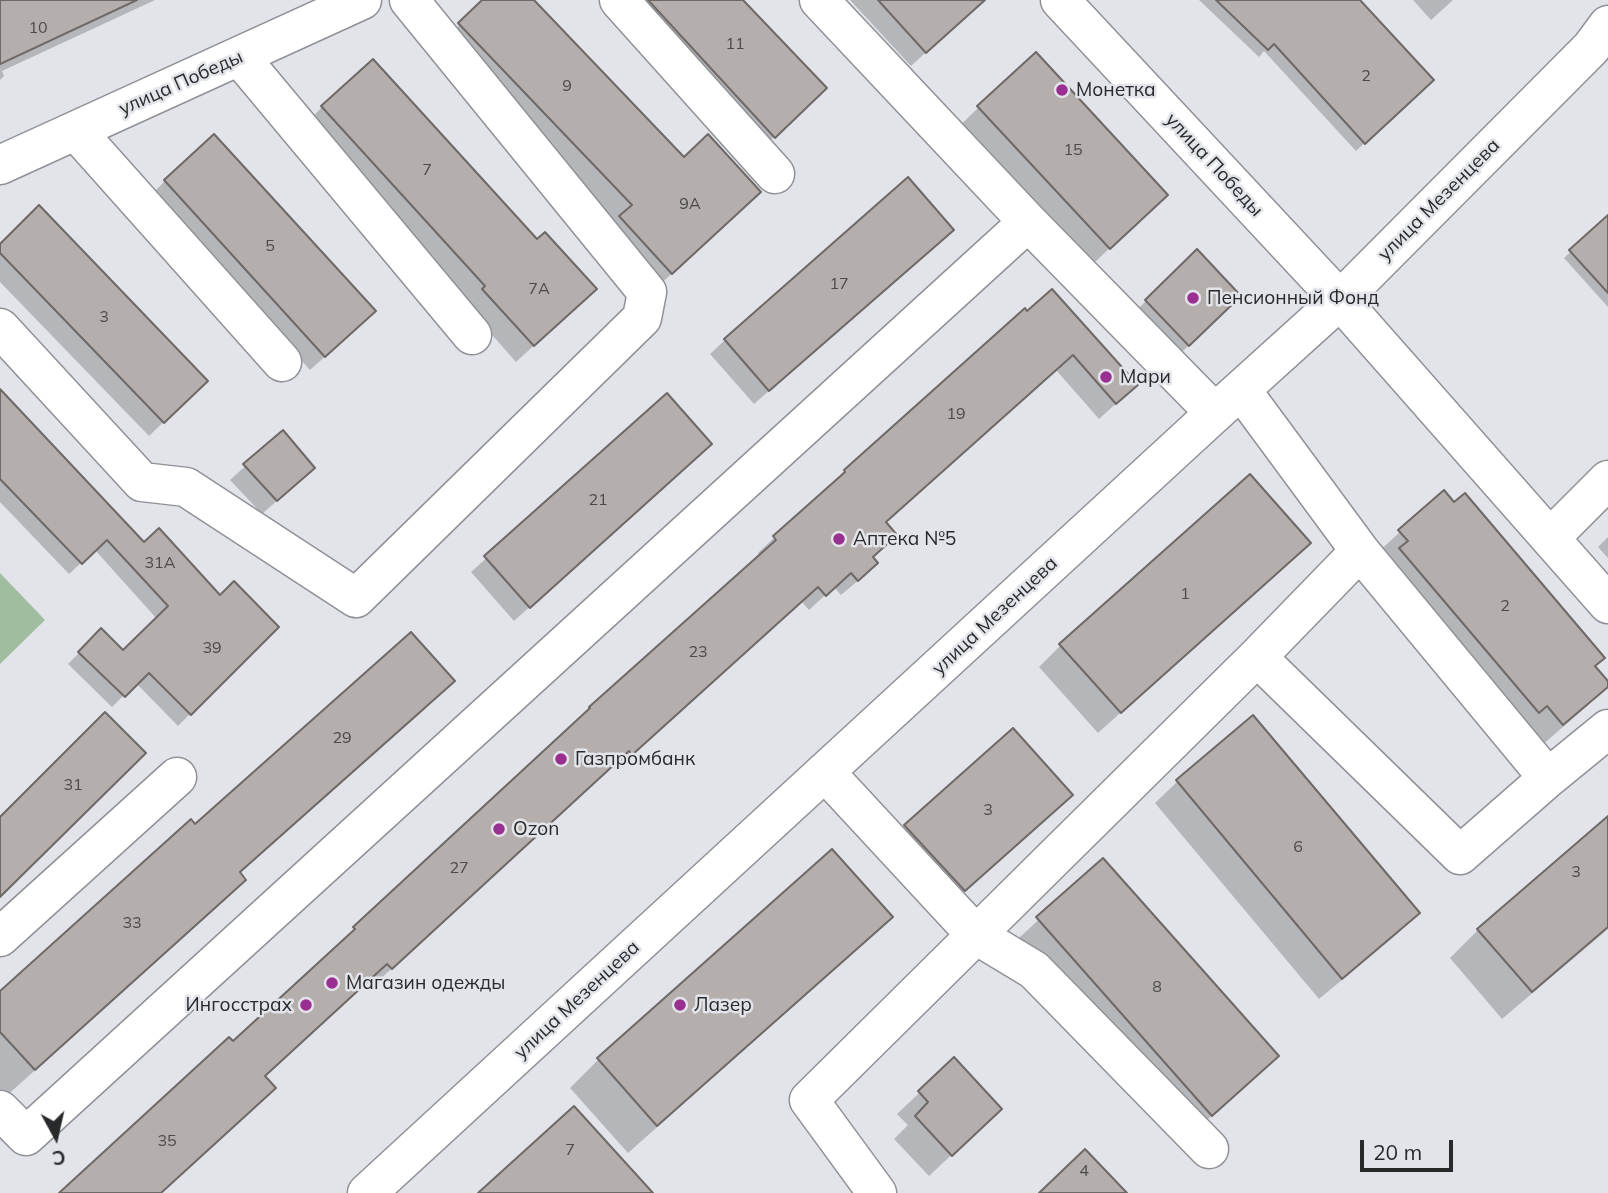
<!DOCTYPE html>
<meta charset="utf-8">
<style>
body{margin:0}
#map{position:relative;width:1608px;height:1193px;overflow:hidden;background:#e2e4e9;font-family:Mulish,sans-serif}
canvas{display:block}
.north{position:absolute;left:21px;top:1102px;width:70px;height:70px;-webkit-text-stroke:5px #e2e4e9;paint-order:stroke;rotate:172deg;font-size:19px;font-weight:700;line-height:28px;text-align:center;color:#28292a}
.north::after{content:'';display:block;margin:auto;width:24px;height:32px;background:#28292a;clip-path:polygon(50% 0,100% 100%,50% 72%,0 100%)}
.scale{position:absolute;left:1360px;top:1140px;width:93px;height:32px;box-sizing:border-box;border:4px solid #28292a;border-top:0;padding-left:9px;font-size:21px;line-height:24px;white-space:nowrap;color:#28292a;-webkit-text-stroke:5px #e2e4e9;paint-order:stroke}
</style>
<div id="map">
<canvas width="1608" height="1193"></canvas>
<div class="north">С</div>
<div class="scale">20 m</div>
</div>
<script>
const ctx = document.querySelector('canvas').getContext('2d');
ctx.lineJoin = 'round';
function paint(path, color) { ctx.fillStyle = color; ctx.fill(path, 'evenodd'); }
const shape = rows => new Path2D(rows.map(r => 'M' + r).join(''));
function trace(path, color, width, dash) { ctx.strokeStyle = color; ctx.lineWidth = width; ctx.lineCap = dash ? 'butt' : 'round'; ctx.setLineDash(dash || []); ctx.stroke(path); }
function drawText(font, color, halo, rows, align = 'center') {
  ctx.font = font + ' Mulish,sans-serif'; ctx.lineWidth = 5; ctx.setLineDash([]); ctx.textBaseline = 'middle'; ctx.strokeStyle = halo; ctx.fillStyle = color; for (const [text, x, y, turn = 0] of rows) {
    ctx.save(); ctx.translate(x, y); ctx.rotate((+turn || 0) * Math.PI / 180); ctx.textAlign = isNaN(turn) ? turn : align; if (halo) ctx.strokeText(text, 0, 0); ctx.fillText(text, 0, 0); ctx.restore();
  }
}
paint(shape([
 [0,573,45,620,0,664]
]), '#a1bd9f');
paint(shape([
 [0,0,155,0,2,71,4,76,0,80],
 [485,0,532,0,684,159,742,209,654,290,603,235,615,222,443,41],
 [621,0,741,0,810,102,759,151],
 [850,0,970,0,961,20,911,66],
 [1199,0,1358,0,1423,89,1356,151,1264,51,1259,57],
 [1413,0,1453,0,1431,20],
 [322,107,578,305,516,362,306,124],
 [979,107,1165,195,1069,287,939,146],
 [165,181,359,326,310,370,151,195],
 [1608,217,1608,307,1564,258],
 [937,244,754,404,710,354,725,340],
 [0,246,206,381,149,436,0,282],
 [1052,291,1120,400,1099,419,1056,370,884,523,871,557,860,579,841,595,834,587,809,610,802,602,615,769,612,765,375,984,370,978,263,1077,160,1193,61,1193,233,1043,760,556,758,553,845,471],
 [1146,301,1211,324,1160,373,1118,329],
 [0,391,144,545,220,598,277,627,178,726,136,683,112,707,68,664,101,631,123,652,157,619,95,550,69,574,0,502],
 [667,396,710,444,514,621,471,572],
 [283,432,298,482,262,514,230,480],
 [1444,492,1608,683,1587,706,1541,746,1377,553],
 [1608,537,1608,558,1598,547],
 [1309,543,1098,733,1039,667,1061,645],
 [453,681,424,710,239,874,244,880,215,909,4,1098,0,1093,0,994,195,826],
 [1253,717,1418,913,1396,935,1319,999,1155,803,1177,782],
 [1013,730,1071,795,942,911,883,848],
 [1608,819,1608,929,1502,1019,1450,958,1478,930],
 [832,852,890,917,862,945,628,1153,570,1088,598,1060],
 [1103,861,1276,1056,1182,1143,1009,947],
 [954,1060,978,1130,929,1176,894,1139,908,1125,897,1114]
]), '#0003');
const building = shape([
 [0,0,137,0,0,64,0,0],
 [482,0,534,0,684,157,708,134,761,192,672,274,619,216,632,205,458,23,482,0],
 [648,0,743,0,827,88,775,138,648,0],
 [878,0,985,0,926,53,878,0],
 [1216,0,1360,0,1434,80,1365,144,1274,44,1268,50,1216,0],
 [1036,52,1168,195,1110,249,977,106,1036,52],
 [373,59,537,239,545,232,597,289,534,346,482,289,485,286,321,106,373,59],
 [214,134,376,311,325,357,164,180,214,134],
 [908,177,954,230,769,391,724,339,908,177],
 [39,205,208,381,164,423,0,253,0,244,39,205],
 [1608,215,1608,293,1569,250,1608,215],
 [1197,249,1241,296,1189,346,1145,300,1197,249],
 [1052,289,1138,385,1116,404,1073,355,886,522,897,535,873,557,878,563,858,581,851,573,826,596,818,587,632,755,629,751,392,969,387,964,265,1076,276,1088,161,1193,59,1193,229,1037,233,1041,355,929,353,927,590,708,589,707,776,540,773,536,845,472,844,470,1025,308,1027,311,1052,289],
 [0,389,144,542,159,528,220,595,234,581,279,627,191,715,149,673,125,697,78,652,101,628,123,650,168,606,107,540,82,564,0,479,0,389],
 [667,393,712,444,530,608,484,556,667,393],
 [283,430,315,468,277,501,243,464,283,430],
 [1250,474,1311,543,1121,713,1059,644,1250,474],
 [1444,490,1454,502,1465,493,1605,658,1595,666,1608,681,1608,687,1563,725,1547,706,1539,713,1399,548,1408,541,1398,530,1444,490],
 [411,632,455,681,240,872,246,880,35,1070,0,1032,0,991,191,819,195,824,411,632],
 [105,712,146,753,0,897,0,817,105,712],
 [1253,715,1420,913,1342,979,1176,780,1253,715],
 [1013,728,1073,795,965,891,904,825,1013,728],
 [1608,816,1608,927,1532,992,1477,929,1608,816],
 [832,849,893,917,657,1126,597,1058,832,849],
 [1103,858,1279,1056,1212,1116,1036,917,1103,858],
 [954,1057,1002,1109,952,1156,915,1116,928,1102,918,1091,954,1057],
 [574,1106,653,1193,478,1193,574,1106],
 [1085,1149,1127,1193,1039,1193,1085,1149]
]);
paint(building, '#b4aead');
trace(building, '#6e6867', 2);
const minor = shape([
 [619,0,775,174],
 [819,0,1028,222,1215,413],
 [1060,0,1340,300,1608,604],
 [239,56,472,335],
 [76,131,282,362],
 [0,165,362,0],
 [0,328,142,482,186,487,356,598,642,318,647,292,409,0],
 [1242,391,1360,551,1548,778,1608,729],
 [1550,538,1608,480],
 [1257,657,1460,855,1548,778],
 [825,772,976,935,1034,970,1209,1149],
 [0,937,177,777],
 [0,1110,26,1136,1028,222],
 [877,1193,809,1100,1257,657,1360,551]
]);
const major = shape([
 [367,1193,1215,413,1340,300,1591,48,1608,25]
]);
trace(minor, '#909196', 41);
trace(major, '#909196', 41);
trace(minor, '#fff', 38);
trace(major, '#fff', 38);
for (const [x, y, r, color] of [
 [1062,90,7,"#992f91"],
 [1193,298,7,"#992f91"],
 [1106,377,7,"#992f91"],
 [839,539,7,"#992f91"],
 [561,759,7,"#992f91"],
 [499,829,7,"#992f91"],
 [332,983,7,"#992f91"],
 [306,1005,7,"#992f91"],
 [680,1005,7,"#992f91"]
]) { const dot = new Path2D(); dot.arc(x, y, r, 0, 2 * Math.PI); ctx.fillStyle = color; ctx.fill(dot); trace(dot, '#e2e4e9', 2.5); }
drawText('16px', '#4b4a4b', null, [
 ["10",38,28],
 ["11",735,44],
 ["2",1366,76],
 ["9",567,86],
 ["15",1073,150],
 ["7",427,170],
 ["9А",690,204],
 ["5",270,246],
 ["17",839,284],
 ["7А",539,289],
 ["3",104,317],
 ["19",956,414],
 ["21",598,500],
 ["31А",160,563],
 ["1",1185,594],
 ["2",1505,606],
 ["39",212,648],
 ["23",698,652],
 ["29",342,738],
 ["31",73,785],
 ["3",988,810],
 ["6",1298,847],
 ["27",459,868],
 ["3",1576,872],
 ["33",132,923],
 ["8",1157,987],
 ["35",167,1141],
 ["7",570,1150],
 ["4",1084,1171]
]);
drawText('19px', '#28292a', '#e2e4e9', [
 ["улица Победы",181,83,-24],
 ["улица Победы",1214,165,47],
 ["улица Мезенцева",1439,200,-45],
 ["улица Мезенцева",995,616,-43],
 ["улица Мезенцева",577,1000,-43]
]);
drawText('19px', '#28292a', '#e2e4e9', [
 ["Монетка",1076,90],
 ["Пенсионный Фонд",1207,298],
 ["Мари",1120,377],
 ["Аптека №5",853,539],
 ["Газпромбанк",575,759],
 ["Ozon",513,829],
 ["Магазин одежды",346,983],
 ["Ингосстрах",292,1005,"right"],
 ["Лазер",694,1005]
], 'left');
</script>
